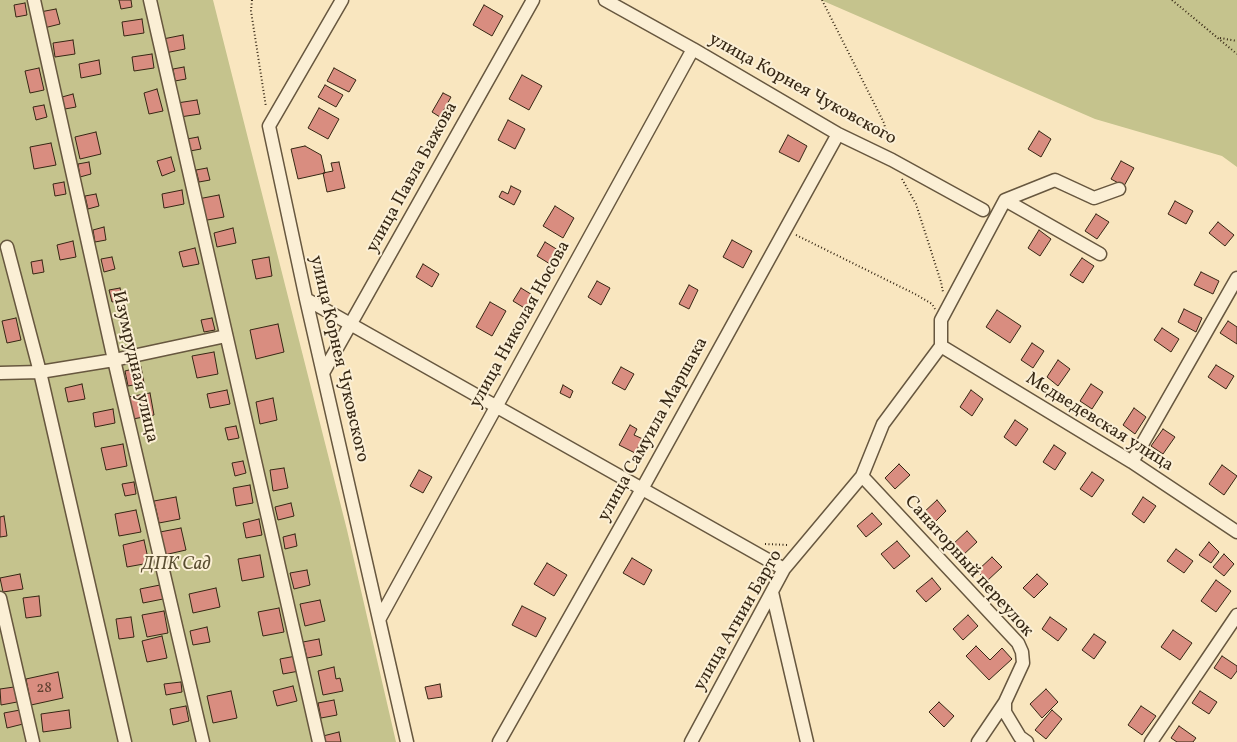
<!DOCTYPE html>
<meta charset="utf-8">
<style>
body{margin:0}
canvas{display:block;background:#f9e6bf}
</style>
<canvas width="1237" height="742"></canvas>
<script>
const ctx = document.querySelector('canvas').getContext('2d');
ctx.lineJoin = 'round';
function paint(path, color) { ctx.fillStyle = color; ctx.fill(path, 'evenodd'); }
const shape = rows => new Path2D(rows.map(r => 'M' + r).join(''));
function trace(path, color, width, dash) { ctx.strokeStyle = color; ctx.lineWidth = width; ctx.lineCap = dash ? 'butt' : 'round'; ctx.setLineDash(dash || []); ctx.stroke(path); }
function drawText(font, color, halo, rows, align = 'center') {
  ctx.font = font + ' Vollkorn,serif'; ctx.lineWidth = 4; ctx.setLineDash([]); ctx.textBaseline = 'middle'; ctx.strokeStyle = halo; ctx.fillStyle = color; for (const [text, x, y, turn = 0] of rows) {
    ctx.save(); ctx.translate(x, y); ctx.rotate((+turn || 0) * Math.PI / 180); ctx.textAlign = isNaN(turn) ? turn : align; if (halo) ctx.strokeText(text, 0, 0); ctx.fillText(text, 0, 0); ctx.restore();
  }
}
paint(shape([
 [0,0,213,0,347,530,396,742,0,742],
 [821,0,1237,0,1237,167,1222,156,1095,119]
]), '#c5c38d');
const building = shape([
 [119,0,131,0,132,7,121,9,119,0],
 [25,3,27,15,16,17,14,5,25,3],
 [484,5,503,16,492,36,473,25,484,5],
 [56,9,60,24,44,28,40,12,56,9],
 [142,19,144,33,124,36,122,22,142,19],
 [183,35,185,49,165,53,163,39,183,35],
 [73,40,75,54,55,57,53,43,73,40],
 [152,54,154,68,134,71,132,57,152,54],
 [99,60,101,74,81,78,79,64,99,60],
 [184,67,186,79,175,81,173,69,184,67],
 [39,68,44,90,30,93,25,71,39,68],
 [334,68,356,80,349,92,327,81,334,68],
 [522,75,542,86,529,110,509,99,522,75],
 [325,85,343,95,336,107,318,97,325,85],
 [157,89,163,111,149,114,144,93,157,89],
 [443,93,451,97,440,117,432,112,443,93],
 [73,94,76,107,65,109,62,97,73,94],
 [197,100,200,114,180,117,177,103,197,100],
 [44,105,47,117,36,120,33,107,44,105],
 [319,108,339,119,328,139,308,128,319,108],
 [508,120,525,129,515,149,498,140,508,120],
 [1039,131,1051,139,1041,157,1028,149,1039,131],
 [96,132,101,154,80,159,75,137,96,132],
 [788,135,807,146,799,162,779,152,788,135],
 [198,137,201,149,190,151,187,139,198,137],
 [51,143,56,165,34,169,30,147,51,143],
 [305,146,321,155,325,173,298,179,291,149,305,146],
 [171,157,175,171,162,176,157,161,171,157],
 [1121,161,1134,168,1124,186,1111,179,1121,161],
 [89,162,91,174,80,177,78,164,89,162],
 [339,162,345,188,327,192,323,173,333,171,331,163,339,162],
 [207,168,210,180,199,182,196,170,207,168],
 [64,182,66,194,55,196,53,184,64,182],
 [511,186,521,191,514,205,499,197,502,191,508,194,511,186],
 [182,190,184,204,164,208,162,194,182,190],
 [96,194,99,206,88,209,85,196,96,194],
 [219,195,224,217,202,221,198,199,219,195],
 [1175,201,1193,211,1186,224,1168,214,1175,201],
 [555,206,574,218,563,238,543,226,555,206],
 [1096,214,1109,222,1097,239,1085,231,1096,214],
 [1218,222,1234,235,1225,246,1209,233,1218,222],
 [104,227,106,240,95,242,93,230,104,227],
 [233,228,236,243,217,247,214,233,233,228],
 [1039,230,1051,239,1040,256,1028,248,1039,230],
 [732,240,752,251,743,268,723,257,732,240],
 [73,241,76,257,60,260,57,245,73,241],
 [545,242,558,250,550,264,537,256,545,242],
 [195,248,199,264,183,267,179,252,195,248],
 [112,257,115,269,104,272,101,259,112,257],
 [269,257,272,276,256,279,252,260,269,257],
 [1082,258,1094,266,1083,283,1070,275,1082,258],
 [42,260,44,272,33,274,31,262,42,260],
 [423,264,439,274,432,287,416,277,423,264],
 [1201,272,1219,281,1213,294,1194,285,1201,272],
 [597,281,610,288,601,305,588,297,597,281],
 [689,285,698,290,689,309,679,304,689,285],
 [120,288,123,300,112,302,109,290,120,288],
 [521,288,534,296,526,309,513,301,521,288],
 [490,302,506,311,492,336,476,327,490,302],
 [1184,309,1202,318,1196,332,1178,322,1184,309],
 [997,310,1021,326,1010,343,986,327,997,310],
 [16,318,21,340,7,343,2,321,16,318],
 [212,318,215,330,204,332,201,320,212,318],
 [1228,321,1237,327,1237,344,1220,333,1228,321],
 [278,324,284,352,256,359,250,330,278,324],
 [1162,328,1179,339,1171,352,1154,340,1162,328],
 [1032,343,1044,351,1033,368,1021,360,1032,343],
 [214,352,218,374,197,378,192,356,214,352],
 [1058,360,1070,369,1058,386,1047,377,1058,360],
 [1216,365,1234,376,1226,389,1208,377,1216,365],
 [141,367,144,383,128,386,125,371,141,367],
 [621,367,634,374,625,390,612,383,621,367],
 [82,384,85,399,68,402,65,388,82,384],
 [1091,384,1103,392,1092,409,1080,401,1091,384],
 [563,385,573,391,570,398,560,393,563,385],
 [227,390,230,404,210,408,207,394,227,390],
 [971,390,983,399,972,416,960,407,971,390],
 [150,393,154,415,133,419,128,397,150,393],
 [273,398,277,420,260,424,256,402,273,398],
 [1134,408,1146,417,1135,434,1123,425,1134,408],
 [113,409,115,423,95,427,93,413,113,409],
 [1015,420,1028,429,1016,446,1004,437,1015,420],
 [630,425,637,429,634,435,643,439,635,453,619,445,630,425],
 [236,426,239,438,228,440,225,428,236,426],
 [1163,429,1175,437,1163,454,1151,446,1163,429],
 [123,444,127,466,106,470,101,448,123,444],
 [1054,445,1066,453,1055,470,1043,462,1054,445],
 [243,461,246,473,235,476,232,463,243,461],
 [899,464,910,475,895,489,885,478,899,464],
 [1222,465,1237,476,1224,495,1209,484,1222,465],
 [284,468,288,488,273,491,270,470,284,468],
 [419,470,432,477,423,493,410,486,419,470],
 [1092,472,1104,480,1092,497,1080,489,1092,472],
 [134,482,136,494,125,496,122,484,134,482],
 [250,485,253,503,236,506,233,488,250,485],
 [176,497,180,519,159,523,154,501,176,497],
 [1143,497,1156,506,1144,523,1132,514,1143,497],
 [937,500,946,511,932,525,922,514,937,500],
 [291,503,294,516,278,520,275,507,291,503],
 [136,510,141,532,119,536,115,514,136,510],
 [872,513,882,524,866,537,857,526,872,513],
 [4,516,7,536,0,537,0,517,4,516],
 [259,519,262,535,246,538,243,523,259,519],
 [181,528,186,550,164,555,160,532,181,528],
 [967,531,977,542,962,556,952,545,967,531],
 [295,534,297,546,285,549,283,537,295,534],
 [144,540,149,563,127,567,123,545,144,540],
 [897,541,910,556,894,569,881,554,897,541],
 [1209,542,1219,552,1211,563,1199,555,1209,542],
 [1176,549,1193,561,1184,573,1167,561,1176,549],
 [1224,554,1234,564,1224,576,1213,567,1224,554],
 [260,555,264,577,242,581,238,559,260,555],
 [992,557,1002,567,987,581,977,571,992,557],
 [632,558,652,570,644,585,623,573,632,558],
 [547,563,567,575,554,596,534,584,547,563],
 [307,570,310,585,294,589,290,573,307,570],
 [20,574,23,589,3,592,0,578,20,574],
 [1037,574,1048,584,1034,598,1023,588,1037,574],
 [932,578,941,589,926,602,916,591,932,578],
 [1216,580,1231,591,1216,612,1201,601,1216,580],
 [160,585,163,599,143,603,140,589,160,585],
 [216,588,220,607,193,613,189,594,216,588],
 [39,596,41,616,26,618,23,598,39,596],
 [320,600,325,621,305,626,300,604,320,600],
 [522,606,546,618,536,637,512,625,522,606],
 [279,608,284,632,263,636,258,612,279,608],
 [164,611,168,633,147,637,142,615,164,611],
 [968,615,978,626,963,640,953,629,968,615],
 [131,617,134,637,119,639,116,619,131,617],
 [1050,617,1067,629,1058,641,1042,629,1050,617],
 [207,627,210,642,193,645,190,631,207,627],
 [1173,630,1192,643,1180,660,1161,647,1173,630],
 [1094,634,1106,642,1094,659,1082,650,1094,634],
 [162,636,167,658,147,662,142,641,162,636],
 [319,639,322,655,307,658,303,642,319,639],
 [976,646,990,660,1002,648,1012,659,989,680,966,656,976,646],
 [296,656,299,671,283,674,280,659,296,656],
 [1222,656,1237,666,1237,671,1231,679,1214,668,1222,656],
 [334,667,336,679,340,678,343,691,323,695,318,671,334,667],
 [58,672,63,698,31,705,26,679,58,672],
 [181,682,182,692,166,695,164,684,181,682],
 [440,684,442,697,428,699,425,687,440,684],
 [293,686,297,701,277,706,273,691,293,686],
 [14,687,17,702,1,705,0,689,14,687],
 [1046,689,1058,702,1042,718,1030,704,1046,689],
 [231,691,237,718,213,723,207,696,231,691],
 [1200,691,1217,702,1209,714,1192,703,1200,691],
 [334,700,337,715,321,718,318,703,334,700],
 [939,702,954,716,944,727,929,712,939,702],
 [186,706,189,721,173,725,170,709,186,706],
 [1141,706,1156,716,1142,735,1128,725,1141,706],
 [20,710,23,724,7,728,4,713,20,710],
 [69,710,71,728,43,732,41,714,69,710],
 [1052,710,1062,719,1046,739,1035,730,1052,710],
 [1179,726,1196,738,1193,742,1177,742,1171,738,1179,726],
 [339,732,341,742,325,742,323,736,339,732]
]);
paint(building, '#d98d80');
trace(building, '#362714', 1);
const minor = shape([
 [34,0,114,360,203,742],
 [150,0,319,742],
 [342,0,269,126,306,299,407,742],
 [605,0,693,49,838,134,892,160,983,210],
 [1005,200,1100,254],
 [7,247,40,372,125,742],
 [306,299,784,569],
 [941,346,1132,462,1237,532],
 [941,346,941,320,1005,200,1055,180,1094,198,1119,189],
 [0,373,40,372,114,360,226,336],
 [323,373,533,0],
 [1132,462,1237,278],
 [862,476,1018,643,1022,652,1023,663,1005,702,1005,712,1020,737,1027,742],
 [772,592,807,742],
 [0,598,33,742],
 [380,618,693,49],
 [499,742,642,489,838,134],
 [691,742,784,569,862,476,883,424,941,346],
 [978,742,1005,702],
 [1151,742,1237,615]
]);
trace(minor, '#67573f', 15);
trace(shape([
 [252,0,251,11,266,107],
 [822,0,884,123,889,145],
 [1172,0,1237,54],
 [1220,38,1237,41],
 [902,179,916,204,941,282,943,292],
 [796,235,917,295,932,304,935,309],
 [765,544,788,545]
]), '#362714', 2, [1, 2.5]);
trace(minor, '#fbefd5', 12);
drawText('15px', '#5f402f', null, [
 ["28",44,689]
]);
drawText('18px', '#362714', '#fbefd5', [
 ["улица Корнея Чуковского",802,90,29],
 ["улица Павла Бажова",413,178,-61],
 ["улица Николая Носова",521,325,-61],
 ["улица Корнея Чуковского",338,359,77],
 ["Изумрудная улица",134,367,77],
 ["Медведевская улица",1099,423,32],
 ["улица Самуила Маршака",654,430,-61],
 ["Санаторный переулок",968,567,48],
 ["улица Агнии Барто",739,621,-60]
]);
drawText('italic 18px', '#5a4e32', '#fbefd5', [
 ["ДПК Сад",176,566]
]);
</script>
